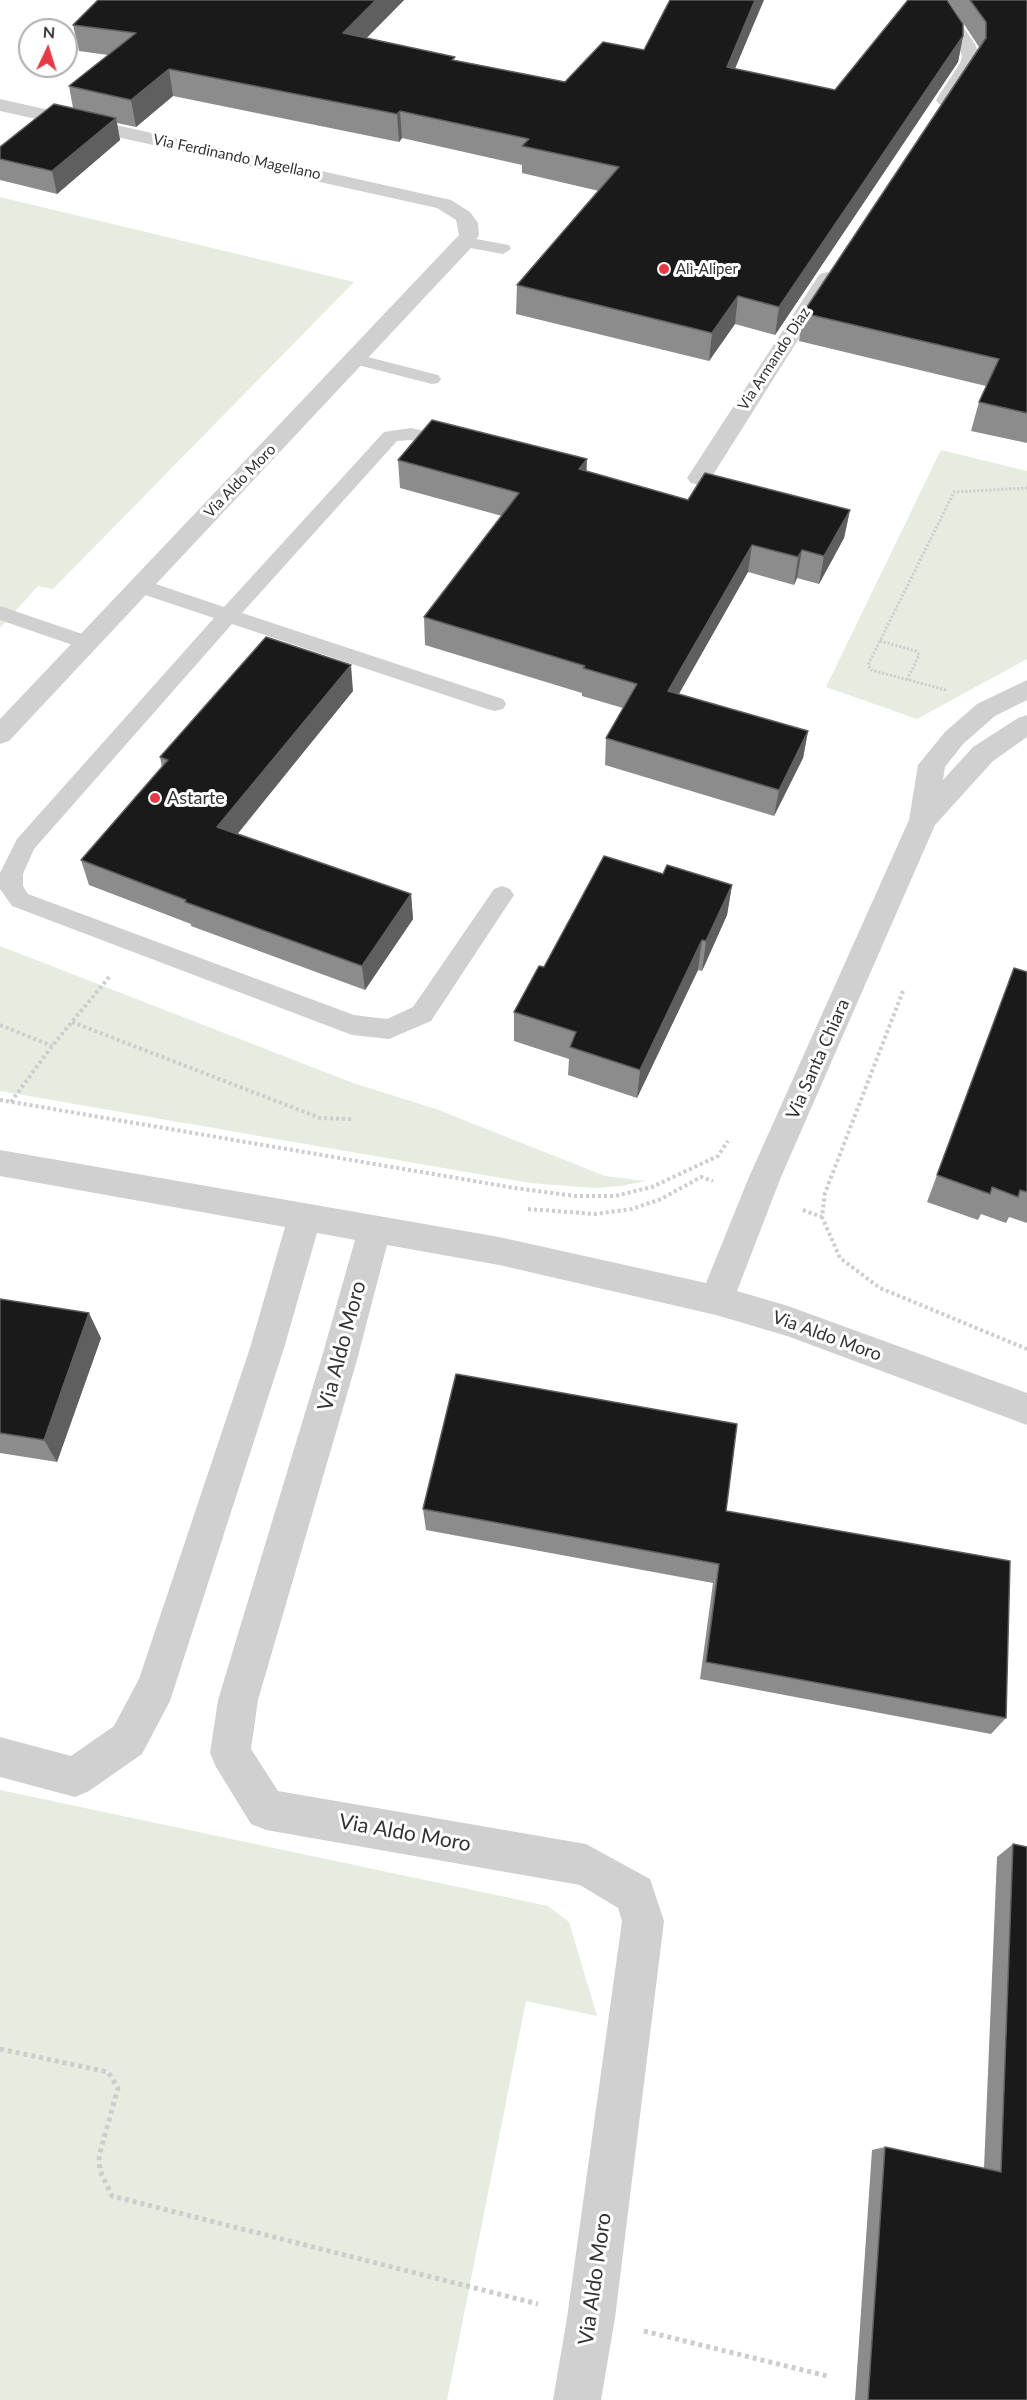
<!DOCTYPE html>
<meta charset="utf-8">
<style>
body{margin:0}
#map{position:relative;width:1027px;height:2400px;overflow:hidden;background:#fff;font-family:Lato,sans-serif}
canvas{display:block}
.north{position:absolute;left:18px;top:18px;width:60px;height:60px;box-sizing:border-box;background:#fff;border:2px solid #adadad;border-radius:50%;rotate:4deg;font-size:16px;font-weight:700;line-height:24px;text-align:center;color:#333}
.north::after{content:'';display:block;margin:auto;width:21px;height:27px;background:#e63946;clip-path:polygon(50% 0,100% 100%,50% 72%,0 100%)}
</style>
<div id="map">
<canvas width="1027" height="2400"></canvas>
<div class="north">N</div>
</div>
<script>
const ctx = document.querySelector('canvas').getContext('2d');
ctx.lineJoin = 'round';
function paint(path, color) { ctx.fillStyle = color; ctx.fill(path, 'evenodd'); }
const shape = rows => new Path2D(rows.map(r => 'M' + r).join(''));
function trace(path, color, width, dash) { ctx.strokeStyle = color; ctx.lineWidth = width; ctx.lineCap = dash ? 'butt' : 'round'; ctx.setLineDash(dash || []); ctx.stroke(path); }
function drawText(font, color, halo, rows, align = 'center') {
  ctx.font = font + ' Lato,sans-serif'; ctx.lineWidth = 6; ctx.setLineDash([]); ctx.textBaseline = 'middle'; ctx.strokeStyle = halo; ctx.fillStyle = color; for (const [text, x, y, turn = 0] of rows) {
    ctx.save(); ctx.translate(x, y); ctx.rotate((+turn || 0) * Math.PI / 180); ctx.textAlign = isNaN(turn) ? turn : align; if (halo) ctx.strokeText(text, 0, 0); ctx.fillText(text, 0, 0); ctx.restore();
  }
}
paint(shape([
 [0,197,354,282,53,589,38,586,0,628],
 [941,450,1027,471,1027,659,917,719,826,687],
 [0,946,353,1083,436,1109,605,1176,646,1181,621,1186,594,1188,530,1183,0,1091],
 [0,1790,548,1906,569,1922,597,2016,526,2001,447,2400,0,2400]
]), '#e6ecdf');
trace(shape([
 [880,641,916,651,919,655,907,680],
 [946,690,871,670,868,665,954,492,1027,488]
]), '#cdcdcd', 3, [2, 2]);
trace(shape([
 [903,991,825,1193,822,1217,840,1258,880,1288,1027,1349],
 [72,1022,320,1118,352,1119],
 [0,1025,52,1046],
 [0,1100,515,1188,575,1196,615,1196,652,1187,718,1156,728,1141],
 [11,1102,52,1046,110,976],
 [528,1209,595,1214,632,1209,661,1199,701,1177,713,1181],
 [803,1210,822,1217]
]), '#cdcdcd', 4, [3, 3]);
trace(shape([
 [0,2049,108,2072,118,2088,99,2156,100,2171,112,2196,538,2304],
 [644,2331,827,2376]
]), '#cdcdcd', 5, [4, 4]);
paint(shape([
 [465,237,509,245,511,249,503,254,459,246,457,242,465,237],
 [356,354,438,375,441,379,438,383,432,384,350,363,347,359,350,355,356,354],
 [411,428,460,440,462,444,460,448,453,450,411,440,397,441,242,613,503,699,506,704,503,709,495,711,487,709,232,624,34,849,23,874,23,886,28,894,354,1015,387,1019,413,1007,494,889,502,886,510,889,514,895,510,901,431,1021,389,1039,352,1035,12,906,0,889,0,873,17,839,214,618,133,591,130,586,133,581,140,580,147,581,224,607,384,432,411,428],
 [0,606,94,638,97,643,94,648,87,650,0,620,0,606]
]), '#d0d0d0');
paint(shape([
 [927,0,945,0,975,44,980,56,978,63,951,104,945,106,939,104,936,100,960,63,962,56,957,44,927,0],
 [0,99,451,200,470,212,478,223,479,235,470,249,9,741,0,744,0,719,459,235,456,220,437,208,0,111,0,99],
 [827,272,834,274,837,278,711,478,707,483,699,485,691,483,687,478,817,278,820,274,827,272],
 [1027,680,1027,700,995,716,963,744,945,767,943,780,973,747,1018,718,1027,715,1027,737,993,761,935,825,781,1177,737,1291,788,1306,1027,1393,1027,1425,787,1336,716,1315,499,1265,387,1245,357,1360,258,1700,251,1749,278,1791,586,1844,650,1879,664,1921,615,2318,601,2400,553,2400,567,2318,622,1921,618,1908,580,1885,266,1830,251,1824,216,1767,210,1753,218,1700,321,1360,355,1240,317,1233,284,1348,170,1701,142,1754,89,1791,75,1797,0,1777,0,1737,71,1756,114,1726,139,1679,250,1348,285,1227,0,1176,0,1150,499,1237,706,1283,749,1177,909,820,918,765,945,732,977,704,1027,680]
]), '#d0d0d0');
paint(shape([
 [98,0,404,0,366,38,455,60,565,82,644,50,759,11,735,69,835,90,963,36,958,62,775,335,735,324,709,361,516,314,517,285,599,191,522,173,522,165,402,138,399,142,173,96,136,127,117,123,120,140,57,194,0,180,0,147,73,108,69,86,108,55,79,51,73,25],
 [948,0,1027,0,1027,443,971,431,979,402,986,386,799,341,803,313,979,47],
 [398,460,586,471,688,500,850,510,844,538,819,584,797,578,794,585,748,572,679,694,808,731,803,758,774,816,605,765,606,738,623,708,582,696,582,693,425,645,424,617,502,516,400,488],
 [353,691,237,833,411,894,413,919,365,990,191,926,191,924,89,885,81,860,162,767,160,757],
 [663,874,732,885,727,915,702,971,698,970,637,1098,568,1075,569,1059,514,1041,514,1012,544,967],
 [1014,968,1027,972,1027,1223,1009,1217,1006,1223,981,1214,978,1220,927,1202],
 [0,1299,101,1338,57,1462,0,1453],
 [423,1509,726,1511,1006,1718,991,1734,700,1679,713,1583,426,1530],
 [1013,1844,1027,2400,855,2400,872,2150,885,2147,984,2168,997,1857]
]), '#8c8c8c');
paint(shape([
 [376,0,404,0,345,60,343,33],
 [755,0,764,0,724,94,727,67],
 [963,36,958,62,775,335,779,307],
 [169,69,173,96,136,127,131,100],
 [400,111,402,138,399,142,397,114],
 [116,118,120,140,57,194,52,171],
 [738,296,735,324,709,361,712,333],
 [587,459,586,486,579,469],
 [850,510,844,538,819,584,824,556],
 [752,545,748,572,665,718,668,691],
 [802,550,797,578,794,585,798,557],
 [351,665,353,691,223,852,217,827],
 [808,731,803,758,774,816,779,790],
 [732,885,727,915,702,971,706,941],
 [411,894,413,919,365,990,362,966],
 [702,940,698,970,637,1098,640,1070],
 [89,1313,101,1338,57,1462,44,1440]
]), '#5f5f5f');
const building = shape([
 [98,0,376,0,343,33,455,57,452,60,565,82,603,42,644,50,670,0,755,0,727,67,835,90,908,0,947,0,963,24,963,36,779,307,738,296,712,333,517,285,619,167,522,146,529,139,400,111,397,114,169,69,131,100,69,86,136,33,73,25,98,0],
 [970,0,1027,0,1027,413,979,402,999,359,803,313,986,38,986,22,970,0],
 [54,104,116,118,52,171,0,159,0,147,54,104],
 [432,420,587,459,579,469,688,500,705,473,850,510,824,556,802,550,798,557,752,545,668,691,808,731,779,790,606,738,637,684,583,668,585,666,424,617,519,493,398,460,432,420],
 [266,637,351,665,217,827,411,894,362,966,185,902,186,900,81,860,168,760,160,757,266,637],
 [604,856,663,874,667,865,732,885,706,941,702,940,640,1070,570,1047,576,1032,514,1012,539,966,544,967,604,856],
 [1014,968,1027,972,1027,1192,1020,1190,1018,1197,992,1187,990,1194,937,1175,1014,968],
 [0,1299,89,1313,44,1440,0,1433,0,1299],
 [456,1374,737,1424,726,1511,1010,1561,1006,1718,706,1662,719,1564,423,1509,456,1374],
 [1013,1844,1027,1847,1027,2400,868,2400,885,2147,1001,2172,1013,1844]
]);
paint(building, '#1a1a1a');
trace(building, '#5f5f5f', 1.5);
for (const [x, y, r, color] of [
 [664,269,6,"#e63946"],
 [155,798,6,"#e63946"]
]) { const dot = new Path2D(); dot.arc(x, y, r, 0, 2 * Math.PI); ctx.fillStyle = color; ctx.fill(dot); trace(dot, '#fff', 2); }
drawText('15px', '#333', '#fff', [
 ["Via Ferdinando Magellano",237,157,12],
 ["Via Armando Diaz",774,359,-57],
 ["Via Aldo Moro",240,481,-46]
]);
drawText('15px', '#333', '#fff', [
 ["Alì-Aliper",676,269]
], 'left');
drawText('18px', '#333', '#fff', [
 ["Astarte",167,798]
], 'left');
drawText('18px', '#333', '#fff', [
 ["Via Santa Chiara",818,1059,-66],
 ["Via Aldo Moro",827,1336,20]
]);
drawText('21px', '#333', '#fff', [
 ["Via Aldo Moro",342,1346,-75],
 ["Via Aldo Moro",405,1833,10],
 ["Via Aldo Moro",595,2279,-82]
]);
</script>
